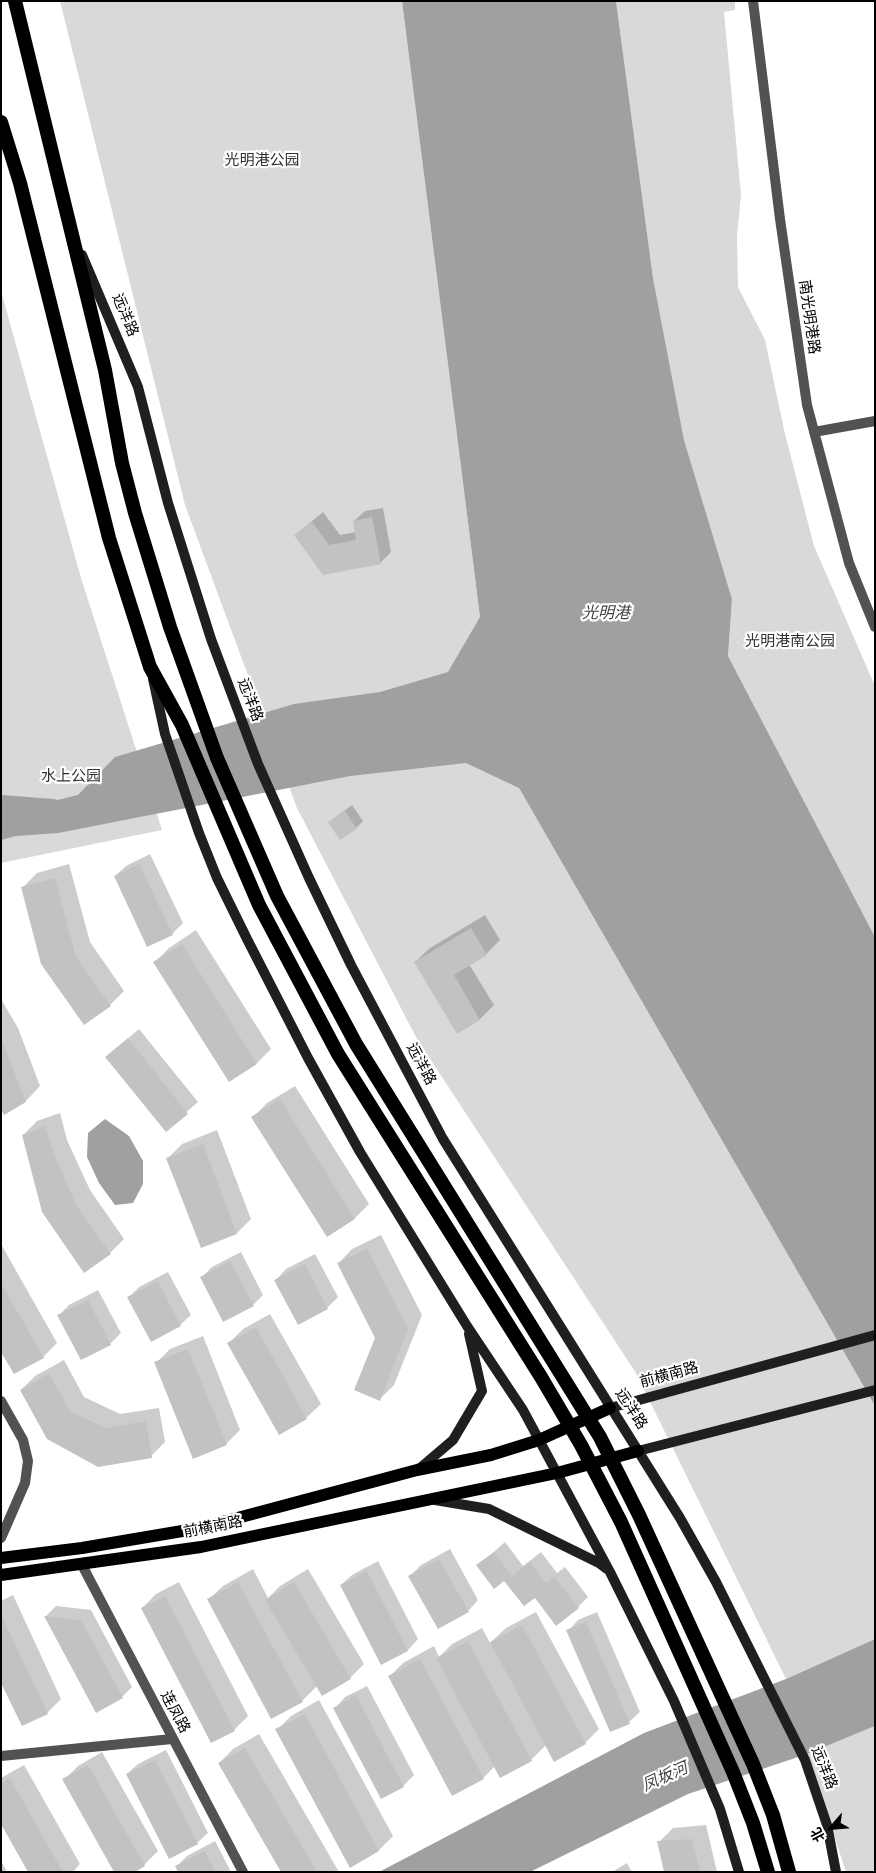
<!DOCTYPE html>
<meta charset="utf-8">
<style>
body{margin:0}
#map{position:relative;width:876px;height:1873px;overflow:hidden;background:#fff;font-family:Montserrat,"Noto Sans SC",sans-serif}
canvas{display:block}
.frame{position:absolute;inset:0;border:2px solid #000;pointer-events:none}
.north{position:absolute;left:806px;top:1803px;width:50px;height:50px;-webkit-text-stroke:4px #fff;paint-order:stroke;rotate:243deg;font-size:14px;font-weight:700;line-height:20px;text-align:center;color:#000}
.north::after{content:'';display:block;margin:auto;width:18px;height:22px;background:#000;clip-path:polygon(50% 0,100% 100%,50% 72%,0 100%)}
</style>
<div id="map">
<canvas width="876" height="1873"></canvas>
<div class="frame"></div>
<div class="north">北</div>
</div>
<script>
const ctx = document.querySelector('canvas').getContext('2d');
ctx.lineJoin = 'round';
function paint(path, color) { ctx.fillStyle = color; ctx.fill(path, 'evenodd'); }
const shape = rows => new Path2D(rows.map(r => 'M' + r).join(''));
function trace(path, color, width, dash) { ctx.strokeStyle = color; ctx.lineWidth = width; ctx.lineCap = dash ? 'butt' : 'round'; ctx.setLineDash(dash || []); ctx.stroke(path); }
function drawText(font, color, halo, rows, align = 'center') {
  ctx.font = font + ' Montserrat,"Noto Sans SC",sans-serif'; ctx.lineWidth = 4.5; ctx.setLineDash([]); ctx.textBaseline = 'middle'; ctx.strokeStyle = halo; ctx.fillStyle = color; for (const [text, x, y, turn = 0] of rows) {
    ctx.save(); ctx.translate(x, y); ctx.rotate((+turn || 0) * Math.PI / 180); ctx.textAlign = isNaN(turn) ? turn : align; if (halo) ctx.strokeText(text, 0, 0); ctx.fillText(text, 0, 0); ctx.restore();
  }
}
paint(shape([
 [60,1,402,1,480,617,519,788,875,1406,875,1639,786,1679,636,1373,417,1039,297,808,185,505],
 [616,1,735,1,735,10,724,12,741,195,737,235,738,287,765,340,785,434,814,546,875,686,875,937,728,656,732,599,684,440,653,278],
 [1,291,81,578,162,830,1,863],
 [875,1726,875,1872,846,1872,807,1754]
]), '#d9d9d9');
paint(shape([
 [402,1,616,1,653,278,684,440,732,599,728,656,875,937,875,1406,519,788,466,763,350,776,58,833,16,836,1,840,1,808,8,812,78,795,115,757,294,704,380,692,448,672,480,617],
 [105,1119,129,1136,143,1161,143,1184,133,1203,115,1205,99,1183,87,1157,88,1133],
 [875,1639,875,1726,807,1754,688,1794,530,1872,379,1872,644,1733,786,1679]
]), '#a0a0a0');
paint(shape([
 [383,508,391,552,380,563,295,535,323,512,340,535,356,532,354,521,365,511],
 [352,805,363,821,356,828,329,822],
 [150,854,183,923,172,934,115,876,126,866],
 [69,864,90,942,124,991,110,1005,23,887,37,873],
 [485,915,500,940,486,954,469,964,494,1005,480,1019,457,1032,415,962,430,948],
 [196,930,271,1049,257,1063,229,1081,155,962,169,948],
 [1,999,18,1028,40,1086,26,1101,5,1113,1,1105],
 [139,1029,198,1102,166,1130,106,1057],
 [295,1086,369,1204,355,1218,327,1235,253,1117,267,1103],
 [60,1113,67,1140,90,1190,124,1239,110,1253,23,1135,37,1121],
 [217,1130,251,1219,237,1233,202,1246,168,1158,182,1144],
 [381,1235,422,1315,394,1385,380,1399,376,1338,338,1264,352,1249],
 [1,1244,57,1343,43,1357,1,1349],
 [241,1252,263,1295,253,1305,201,1278,212,1267],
 [315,1254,338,1297,327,1308,276,1280,286,1269],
 [168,1272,191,1315,180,1325,129,1297,139,1287],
 [98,1290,121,1333,110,1344,81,1359,59,1315,69,1305],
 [270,1314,321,1404,306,1418,229,1343,243,1329],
 [203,1336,240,1430,226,1444,156,1363,170,1349],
 [64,1360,84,1397,120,1414,159,1408,165,1442,151,1456,21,1390,35,1376],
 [505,1542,523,1566,541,1552,557,1573,565,1567,588,1597,578,1607,535,1596,478,1566],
 [450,1549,478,1600,468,1611,410,1576,421,1565],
 [378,1561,418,1639,408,1650,381,1663,341,1585,352,1575],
 [253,1569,268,1598,280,1586,308,1569,364,1664,350,1678,317,1686,302,1701,208,1600,223,1586],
 [179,1582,248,1716,234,1730,212,1742,142,1608,156,1594],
 [13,1595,61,1699,47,1713,1,1680,1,1601],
 [56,1606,91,1610,132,1687,122,1697,96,1711,46,1616],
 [536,1612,599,1729,585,1743,546,1745,531,1760,501,1776,495,1766,483,1778,389,1677,403,1663,434,1646,439,1657,452,1644,482,1628,490,1643,506,1628],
 [597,1612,640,1712,629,1722,568,1631,578,1620],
 [367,1686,414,1775,403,1786,382,1797,335,1708,345,1697],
 [319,1700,393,1836,379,1850,350,1866,277,1730,291,1716],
 [259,1734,339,1872,282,1872,219,1763,233,1749],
 [166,1750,208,1833,197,1843,127,1774,138,1764],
 [102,1752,158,1851,144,1865,64,1780,78,1766],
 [24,1765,80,1864,73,1872,30,1872,1,1821,1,1778],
 [706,1825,717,1872,666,1872,659,1842,673,1828],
 [215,1841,231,1872,180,1872,177,1866,187,1856],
 [1,1861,7,1872,1,1872],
 [627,1863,632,1872,612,1872]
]), '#0003');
trace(shape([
 [1,809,52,813]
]), '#a0a0a0', 28);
paint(shape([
 [372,517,381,564,323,575,294,535,312,522,329,545,356,540,353,521],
 [345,811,357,829,340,840,328,822],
 [139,864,173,935,147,947,114,876],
 [55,878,76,957,111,1006,84,1025,41,964,21,887],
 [471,928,487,955,454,975,480,1020,457,1034,414,962],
 [182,944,257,1064,229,1082,153,962],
 [1,1038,26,1102,4,1115,1,1109],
 [128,1038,188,1114,166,1132,105,1057],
 [280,1099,355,1219,327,1237,251,1117],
 [45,1126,54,1154,76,1205,111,1254,84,1273,42,1212,22,1135],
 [203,1144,237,1234,201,1248,166,1158],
 [367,1248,408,1329,380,1401,354,1390,375,1338,337,1263],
 [230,1261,254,1306,223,1322,200,1277],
 [305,1264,328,1309,298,1325,274,1280],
 [158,1281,181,1326,151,1342,127,1297],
 [1,1283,44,1358,14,1374,1,1352],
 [88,1300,111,1345,81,1360,57,1315],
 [256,1327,307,1419,279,1435,227,1343],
 [188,1349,227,1445,193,1459,154,1362],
 [49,1373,70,1411,106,1428,146,1421,152,1458,98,1467,47,1439,20,1390],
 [494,1552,512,1576,530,1562,546,1583,554,1577,579,1608,556,1626,535,1598,524,1606,504,1581,494,1589,476,1565],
 [439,1559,469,1612,438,1629,408,1576],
 [367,1571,408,1651,381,1665,340,1585],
 [238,1582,303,1702,271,1719,207,1599],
 [294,1582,351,1679,322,1696,265,1600],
 [165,1596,235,1731,211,1743,141,1608],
 [1,1614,48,1714,22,1726,1,1683],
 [44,1616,81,1620,123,1698,96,1713],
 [586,1622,630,1724,610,1732,566,1630],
 [522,1625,586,1744,554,1762,490,1642],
 [468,1641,532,1761,500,1778,436,1658],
 [420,1659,484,1779,452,1796,388,1676],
 [356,1695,404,1787,381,1799,333,1708],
 [305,1714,379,1851,350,1868,275,1729],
 [245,1748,317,1872,281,1872,218,1763],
 [155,1760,198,1844,169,1859,126,1774],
 [88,1765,145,1866,135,1872,114,1872,62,1779],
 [10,1778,63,1872,28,1872,1,1824,1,1783],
 [692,1839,700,1872,664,1872,657,1841],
 [205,1851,215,1872,178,1872,175,1866]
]), '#c2c2c2');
trace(shape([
 [1,1756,172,1739]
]), '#525252', 10);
trace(shape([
 [753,1,780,219,807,405,849,563,875,627],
 [814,432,875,421],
 [1,1401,23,1440,28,1461,25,1483,1,1538],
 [82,1565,243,1872]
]), '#525252', 10);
trace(shape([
 [82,255,138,387,168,503,211,639,258,764,309,878,351,965,443,1139,680,1518,716,1582,805,1760,827,1825,836,1872],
 [153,679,165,734,199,833,217,878,247,939,308,1058,360,1152,467,1326,523,1410,610,1572,674,1701,720,1809,739,1872],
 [610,1408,875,1335],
 [638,1451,875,1390],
 [419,1469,453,1440,482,1391,469,1334],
 [435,1500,489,1509,599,1563,607,1569]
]), '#1f1f1f', 10);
trace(shape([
 [1,1558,82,1548,200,1528,417,1470,491,1455,539,1440,610,1408],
 [1,1575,201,1547,557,1473,638,1451]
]), '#000', 12);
trace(shape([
 [15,1,105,370,122,463,135,513,170,627,217,758,277,896,356,1044,600,1437,639,1515,753,1764,773,1815,789,1872],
 [1,122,20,183,109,538,150,667,182,725,259,905,338,1054,541,1377,581,1445,621,1522,733,1772,753,1823,768,1872]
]), '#000', 14);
drawText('15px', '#303030', '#fff', [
 ["光明港公园",262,161],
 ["光明港南公园",790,642],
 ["水上公园",71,777]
]);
drawText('15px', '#000', '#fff', [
 ["远洋路",125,315,67],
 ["南光明港路",809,317,82],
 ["远洋路",250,700,69],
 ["远洋路",421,1064,62],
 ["前横南路",669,1375,-15],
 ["远洋路",631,1409,57],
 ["前横南路",213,1527,-11],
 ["连凤路",175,1712,62],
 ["远洋路",824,1768,68]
]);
drawText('italic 16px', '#414141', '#fff', [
 ["光明港",606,613],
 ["凤坂河",665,1777,-24]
]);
</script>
